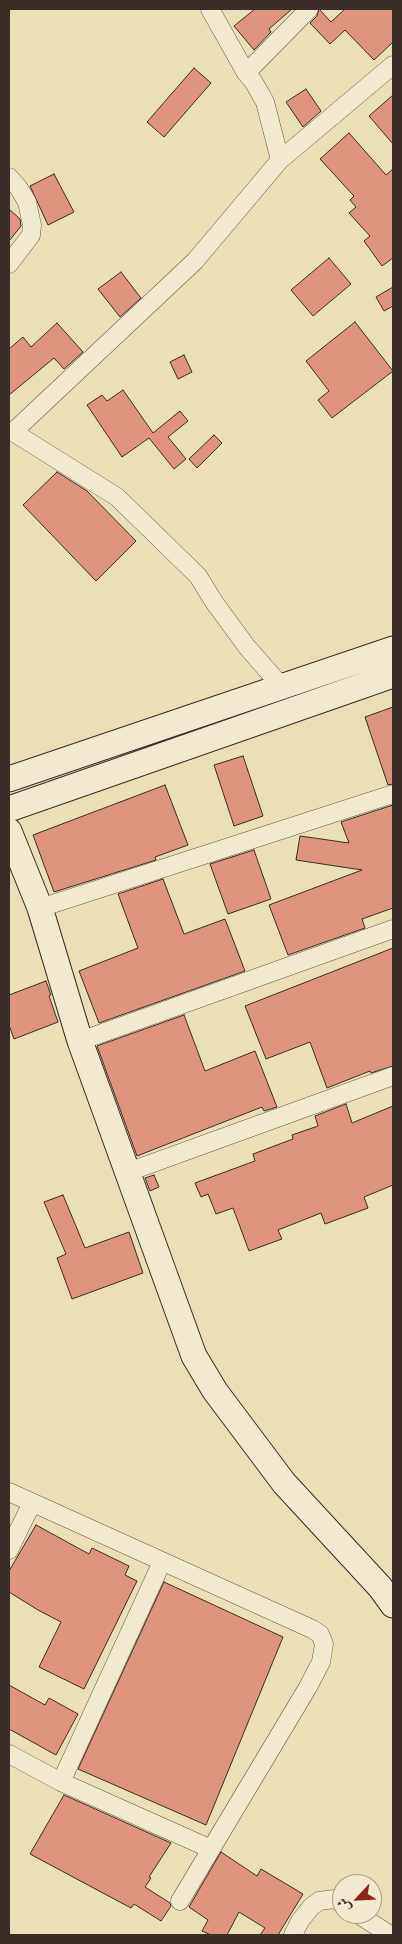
<!DOCTYPE html>
<meta charset="utf-8">
<style>
body{margin:0}
#map{position:relative;width:402px;height:1944px;overflow:hidden;background:#ebdfb5;font-family:"IM FELL Great Primer",Amiri,serif}
canvas{display:block}
.frame{position:absolute;inset:0;border:10px solid #392d25;pointer-events:none}
.north{position:absolute;left:332px;top:1874px;width:50px;height:50px;box-sizing:border-box;background:#f2eacf;border:1px solid #a89e8b;border-radius:50%;rotate:245deg;font-size:14px;font-weight:700;line-height:20px;text-align:center;color:#392d25}
.north::after{content:'';display:block;margin:auto;width:18px;height:22px;background:#8f2418;clip-path:polygon(50% 0,100% 100%,50% 72%,0 100%)}
</style>
<div id="map">
<canvas width="402" height="1944"></canvas>
<div class="frame"></div>
<div class="north">ش</div>
</div>
<script>
const ctx = document.querySelector('canvas').getContext('2d');
ctx.lineJoin = 'round';
function paint(path, color) { ctx.fillStyle = color; ctx.fill(path, 'evenodd'); }
const shape = rows => new Path2D(rows.map(r => 'M' + r).join(''));
function trace(path, color, width, dash) { ctx.strokeStyle = color; ctx.lineWidth = width; ctx.lineCap = dash ? 'butt' : 'round'; ctx.setLineDash(dash || []); ctx.stroke(path); }
const building = shape([
 [255,9,292,9,269,29,271,32,254,50,234,26,255,9],
 [319,9,331,22,345,9,393,9,393,42,374,60,345,30,330,44,310,23,317,16,319,9],
 [194,68,211,83,164,137,147,122,194,68],
 [306,89,321,111,303,127,286,102,306,89],
 [393,95,393,144,369,116,393,95],
 [349,133,386,175,393,169,393,258,382,266,364,241,370,236,349,213,356,207,350,200,354,196,320,159,349,133],
 [54,174,74,212,48,225,30,186,54,174],
 [9,209,20,219,21,226,9,241,9,209],
 [329,258,351,284,313,316,291,290,329,258],
 [121,272,141,298,120,317,98,289,121,272],
 [393,287,393,306,384,311,376,297,393,287],
 [355,322,393,371,332,418,318,400,329,391,306,361,355,322],
 [57,323,83,352,64,369,54,358,9,395,9,349,23,337,31,347,57,323],
 [184,355,192,372,178,379,170,362,184,355],
 [123,390,153,433,180,411,188,421,168,437,186,459,174,469,149,438,122,457,87,405,102,395,107,401,123,390],
 [214,435,222,443,197,468,189,459,214,435],
 [57,472,87,491,136,541,96,581,23,505,57,472],
 [393,707,393,784,388,785,365,717,393,707],
 [243,756,263,816,234,826,214,765,243,756],
 [165,785,188,845,155,857,156,860,54,892,33,835,165,785],
 [393,805,393,908,362,919,365,928,288,955,269,905,362,870,296,860,300,836,349,843,341,822,393,805],
 [254,850,271,899,228,914,210,864,254,850],
 [163,879,184,934,225,919,245,971,99,1023,79,971,138,948,118,894,163,879],
 [393,948,393,1066,371,1073,370,1071,327,1088,310,1042,266,1059,245,1006,393,948],
 [46,981,51,995,49,996,58,1022,14,1039,9,1025,9,995,46,981],
 [184,1015,205,1071,255,1051,277,1107,264,1111,262,1107,137,1156,97,1046,184,1015],
 [346,1104,352,1123,393,1106,393,1185,364,1197,368,1208,325,1224,321,1213,278,1230,282,1239,249,1251,233,1208,216,1214,208,1194,201,1197,195,1183,255,1161,253,1154,293,1139,292,1135,318,1126,315,1116,346,1104],
 [154,1175,159,1187,150,1191,145,1178,154,1175],
 [63,1195,85,1248,129,1232,143,1273,72,1299,57,1258,66,1254,44,1202,63,1195],
 [36,1525,89,1554,92,1548,129,1566,125,1575,137,1581,84,1689,39,1667,61,1622,38,1610,9,1592,9,1571,36,1525],
 [164,1582,283,1637,206,1825,78,1769,164,1582],
 [9,1685,45,1705,49,1698,78,1714,56,1755,9,1729,9,1685],
 [64,1795,171,1843,149,1877,151,1878,145,1887,170,1903,171,1906,161,1921,134,1904,131,1908,30,1854,64,1795],
 [221,1852,257,1876,261,1869,303,1894,278,1935,260,1935,265,1928,239,1912,227,1935,211,1935,202,1931,208,1920,189,1907,221,1852]
]);
paint(building, '#df957d');
trace(building, '#392d25', 1);
const minor = shape([
 [210,9,246,73,253,81,265,102,280,160],
 [246,73,309,9],
 [9,177,18,187,27,202,32,225,31,235,9,264],
 [9,432,13,432,195,261,280,160,393,65],
 [13,432,117,497,198,576,214,602,247,647,282,687],
 [40,908,393,794],
 [80,1041,393,929],
 [128,1172,393,1076],
 [9,1492,312,1629,320,1634,324,1644,321,1662,308,1687,180,1901],
 [9,1550,32,1503],
 [9,1754,61,1782,211,1849],
 [61,1782,162,1562],
 [358,1914,390,1935],
 [293,1935,300,1921,311,1907,319,1901,335,1899,342,1904]
]);
const secondary = shape([
 [9,779,393,649],
 [9,809,393,675],
 [9,831,40,908,80,1041,194,1356,215,1391,284,1483,380,1587,393,1605]
]);
trace(minor, '#665a49', 19);
trace(secondary, '#392d25', 27);
trace(minor, '#f2eacf', 18);
trace(secondary, '#f2eacf', 25);
</script>
